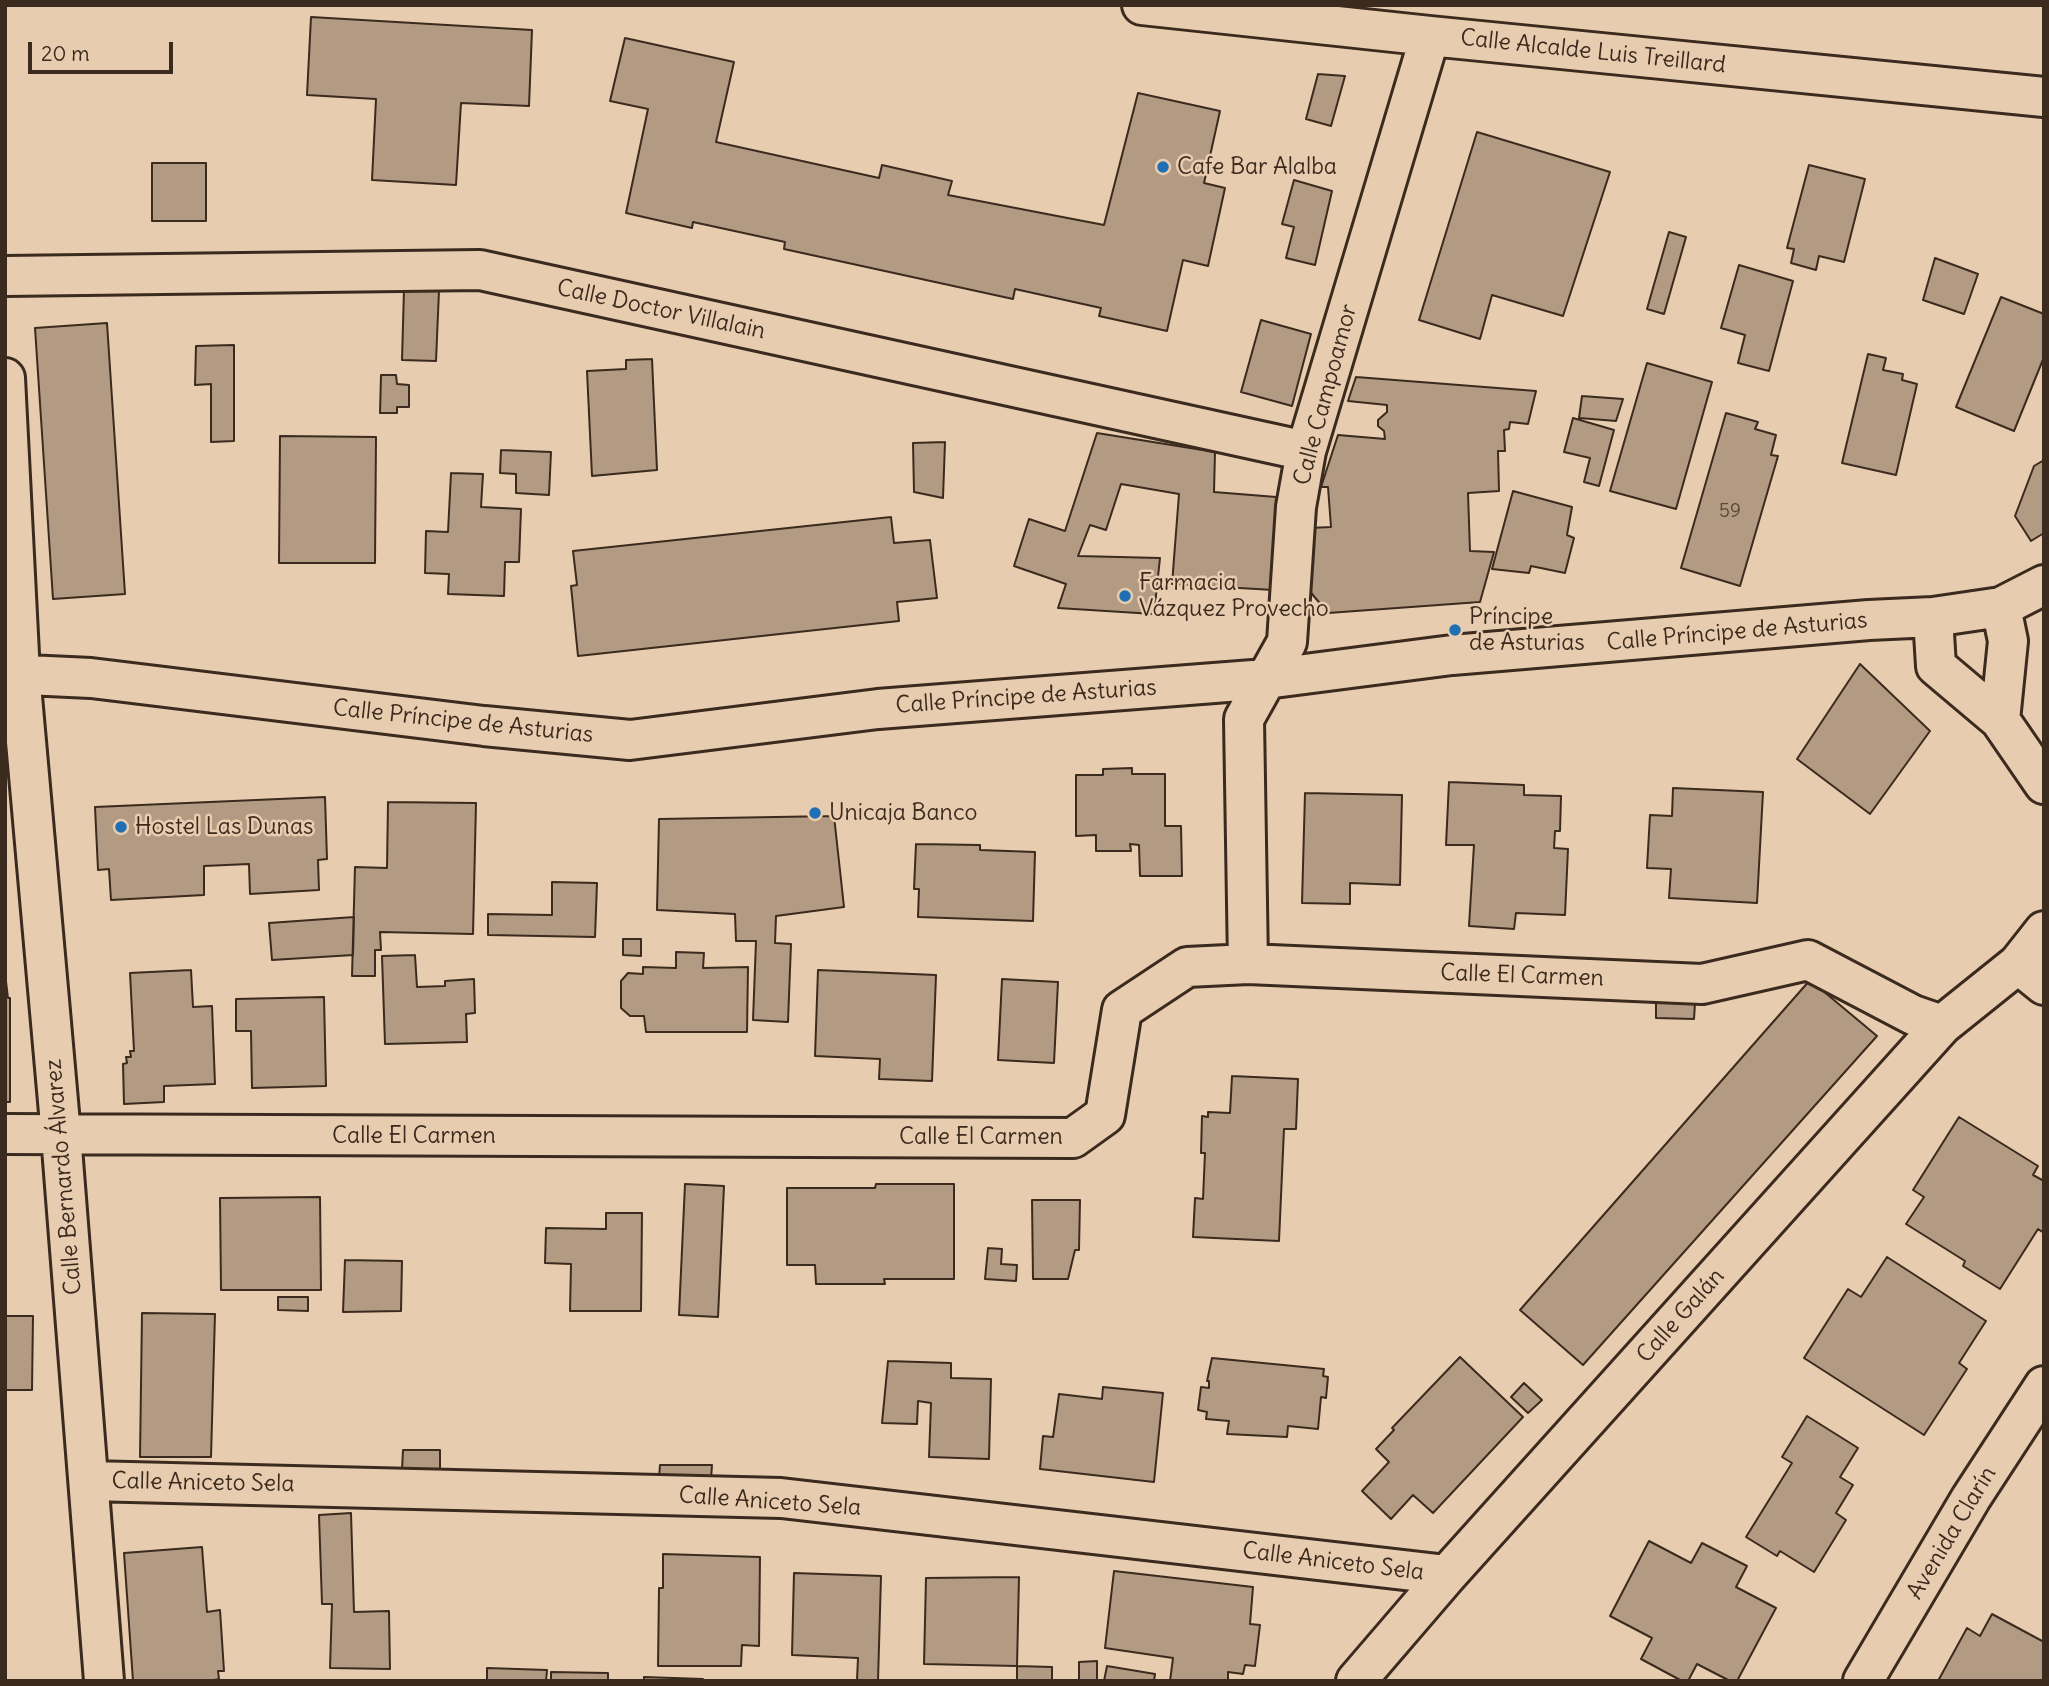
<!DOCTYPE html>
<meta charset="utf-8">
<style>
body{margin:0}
#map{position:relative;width:2049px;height:1686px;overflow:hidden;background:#e8ccaf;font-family:Delius,sans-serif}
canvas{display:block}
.frame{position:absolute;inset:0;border:7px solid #3b2a1e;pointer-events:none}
.scale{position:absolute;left:28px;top:42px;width:145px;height:32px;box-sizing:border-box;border:4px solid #3b2a1e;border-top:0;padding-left:9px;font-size:21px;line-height:24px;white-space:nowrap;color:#3b2a1e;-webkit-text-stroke:5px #e8ccaf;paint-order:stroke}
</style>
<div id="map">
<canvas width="2049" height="1686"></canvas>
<div class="frame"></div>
<div class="scale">20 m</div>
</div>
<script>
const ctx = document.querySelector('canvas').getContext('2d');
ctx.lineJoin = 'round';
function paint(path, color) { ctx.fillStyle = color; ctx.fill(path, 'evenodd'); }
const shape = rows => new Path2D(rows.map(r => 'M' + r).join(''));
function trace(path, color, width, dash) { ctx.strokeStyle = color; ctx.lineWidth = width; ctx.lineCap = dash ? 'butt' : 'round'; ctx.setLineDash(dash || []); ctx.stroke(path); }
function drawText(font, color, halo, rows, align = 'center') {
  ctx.font = font + ' Delius,sans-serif'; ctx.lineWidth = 5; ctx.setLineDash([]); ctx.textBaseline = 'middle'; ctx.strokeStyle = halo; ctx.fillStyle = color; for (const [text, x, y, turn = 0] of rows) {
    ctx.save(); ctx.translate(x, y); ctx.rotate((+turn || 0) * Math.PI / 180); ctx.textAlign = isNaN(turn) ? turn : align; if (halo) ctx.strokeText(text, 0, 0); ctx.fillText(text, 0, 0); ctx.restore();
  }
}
const building = shape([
 [311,17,532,30,529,106,461,103,456,185,372,180,376,99,307,95,311,17],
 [625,38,734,62,716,142,879,178,882,165,952,181,948,195,1104,225,1138,93,1220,111,1204,183,1225,188,1208,266,1183,260,1167,331,1099,316,1101,308,1015,289,1013,299,784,249,785,242,693,222,692,228,626,213,648,109,610,101,625,38],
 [1318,74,1345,76,1331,126,1306,119,1318,74],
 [1477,132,1610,172,1563,316,1492,295,1480,339,1419,320,1477,132],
 [152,163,206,163,206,221,152,221,152,163],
 [1809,165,1865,179,1844,262,1819,256,1816,270,1791,263,1794,249,1787,248,1809,165],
 [1294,180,1332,191,1315,265,1286,258,1294,227,1282,224,1294,180],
 [1669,232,1686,237,1664,314,1647,309,1669,232],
 [1935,258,1978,274,1964,314,1923,300,1935,258],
 [1739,265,1793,281,1769,371,1738,363,1745,335,1721,328,1739,265],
 [404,289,439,291,436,361,402,360,404,289],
 [2001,297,2044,314,2044,357,2014,431,1956,407,2001,297],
 [1261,320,1311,334,1292,406,1241,392,1261,320],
 [107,323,125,594,53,599,35,328,107,323],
 [234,345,234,441,211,442,211,384,195,385,196,346,234,345],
 [1868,354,1886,358,1883,370,1903,374,1902,380,1917,384,1896,475,1842,463,1868,354],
 [652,359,657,470,592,476,587,371,626,369,626,360,652,359],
 [1647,363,1712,382,1676,509,1610,491,1647,363],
 [381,375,396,375,397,384,409,385,409,407,397,407,397,413,380,413,381,375],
 [1356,377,1536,391,1528,424,1510,422,1509,429,1504,430,1505,451,1498,451,1499,491,1468,493,1470,551,1494,552,1480,602,1328,613,1307,588,1309,528,1331,527,1328,487,1321,487,1338,435,1385,439,1384,431,1378,426,1378,420,1387,412,1387,405,1348,401,1356,377],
 [1582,396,1623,399,1616,421,1579,418,1582,396],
 [1726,413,1758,422,1755,429,1776,435,1771,455,1778,456,1740,586,1681,568,1726,413],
 [1573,418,1614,430,1599,486,1584,482,1590,458,1564,452,1573,418],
 [1097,433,1215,452,1214,492,1276,497,1273,590,1172,584,1179,494,1121,484,1106,530,1090,525,1078,556,1160,558,1154,614,1058,608,1066,584,1014,566,1029,519,1065,531,1097,433],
 [280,436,376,437,375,563,279,563,280,436],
 [945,442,943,498,914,492,913,443,945,442],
 [501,450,551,452,549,495,516,493,516,474,500,473,501,450],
 [2044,460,2044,533,2031,541,2015,516,2034,466,2044,460],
 [451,473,483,474,481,507,521,509,519,562,505,562,504,596,448,594,449,574,425,573,426,531,448,532,451,473],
 [1513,491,1572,507,1567,535,1574,538,1565,573,1531,566,1529,573,1492,569,1513,491],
 [891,517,894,543,930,540,937,598,897,602,899,621,578,656,571,586,577,585,573,551,891,517],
 [1860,664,1930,731,1870,814,1797,759,1860,664],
 [1132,768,1132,774,1165,774,1165,826,1181,826,1182,876,1140,876,1139,845,1130,844,1131,851,1096,851,1096,835,1076,836,1076,775,1103,775,1103,769,1132,768],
 [1449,782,1524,785,1524,795,1561,796,1560,831,1555,831,1554,848,1568,849,1565,915,1516,913,1514,929,1469,926,1474,845,1446,845,1449,782],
 [1673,788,1763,792,1757,903,1669,898,1671,869,1647,868,1650,815,1672,816,1673,788],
 [1305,793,1402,795,1400,885,1350,883,1350,904,1302,903,1305,793],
 [325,797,327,859,318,860,319,890,250,894,249,864,204,866,204,895,111,900,109,869,98,870,95,807,325,797],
 [388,802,476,803,473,934,380,932,381,950,375,950,375,976,352,976,355,867,387,868,388,802],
 [834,816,844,907,776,916,775,943,791,944,788,1022,753,1020,756,941,736,941,735,914,657,910,659,819,834,816],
 [916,844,980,845,980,850,1035,852,1033,921,918,917,919,889,914,889,916,844],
 [552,882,597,883,595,937,488,935,488,914,552,915,552,882],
 [354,917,353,955,272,960,269,923,354,917],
 [623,939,641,939,641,956,623,955,623,939],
 [676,952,704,953,703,968,748,967,747,1032,646,1032,644,1016,630,1016,621,1008,621,981,628,973,643,974,643,967,676,968,676,952],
 [415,955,417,987,445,986,445,981,474,979,475,1013,466,1014,467,1042,385,1044,382,956,415,955],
 [191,970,193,1007,212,1006,215,1084,164,1086,164,1102,124,1104,123,1064,127,1063,126,1057,131,1057,130,1051,134,1051,130,973,191,970],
 [818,970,936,975,932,1081,879,1079,880,1059,815,1056,818,970],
 [5,973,8,998,10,998,10,1102,5,1102,5,973],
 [1002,979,1058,982,1054,1063,998,1060,1002,979],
 [1810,980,1877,1036,1583,1365,1520,1310,1810,980],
 [324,997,326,1086,252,1088,251,1031,236,1031,236,999,324,997],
 [1656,1002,1695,1003,1694,1019,1656,1018,1656,1002],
 [1232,1076,1298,1079,1296,1129,1284,1129,1279,1241,1193,1237,1195,1198,1203,1199,1205,1153,1201,1153,1202,1116,1208,1117,1208,1112,1230,1113,1232,1076],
 [1959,1117,2038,1166,2033,1175,2044,1181,2044,1233,2038,1229,2000,1289,1963,1266,1965,1261,1906,1224,1924,1197,1913,1190,1959,1117],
 [685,1184,724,1186,718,1317,679,1315,685,1184],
 [876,1184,954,1184,954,1279,884,1279,885,1284,816,1284,815,1265,787,1265,787,1188,875,1188,876,1184],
 [320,1197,321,1290,221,1290,220,1198,320,1197],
 [1032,1200,1080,1200,1079,1250,1075,1250,1068,1279,1033,1279,1032,1200],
 [606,1213,642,1213,641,1311,570,1311,571,1264,545,1263,546,1228,606,1229,606,1213],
 [988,1248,1002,1249,1001,1264,1017,1265,1016,1281,985,1279,988,1248],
 [1887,1257,1986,1321,1959,1363,1967,1369,1924,1435,1804,1358,1848,1289,1861,1297,1887,1257],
 [345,1260,402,1261,401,1311,343,1312,345,1260],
 [278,1297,308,1297,308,1311,278,1310,278,1297],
 [142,1313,215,1314,211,1457,140,1457,142,1313],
 [5,1316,33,1316,32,1390,5,1390,5,1316],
 [1460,1357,1523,1417,1433,1513,1413,1495,1391,1519,1362,1491,1389,1462,1376,1449,1394,1430,1392,1428,1460,1357],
 [1212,1358,1324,1369,1323,1376,1328,1377,1326,1398,1321,1397,1318,1429,1288,1426,1287,1437,1227,1434,1229,1421,1206,1419,1207,1412,1198,1410,1201,1387,1209,1388,1209,1381,1207,1381,1212,1358],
 [888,1361,951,1363,951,1378,991,1379,989,1459,929,1457,931,1403,918,1401,917,1424,882,1423,888,1361],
 [1524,1383,1542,1400,1528,1413,1511,1397,1524,1383],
 [1103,1387,1163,1393,1154,1482,1040,1469,1043,1436,1053,1437,1059,1394,1102,1399,1103,1387],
 [1807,1416,1858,1448,1840,1477,1853,1485,1836,1513,1846,1520,1814,1572,1780,1551,1777,1556,1746,1537,1792,1463,1782,1457,1807,1416],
 [403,1450,440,1450,440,1470,402,1470,403,1450],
 [660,1465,712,1465,711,1479,659,1478,660,1465],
 [351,1513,354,1612,389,1611,390,1669,330,1668,332,1604,322,1604,319,1515,351,1513],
 [1649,1541,1691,1563,1702,1543,1747,1566,1736,1587,1776,1608,1737,1681,1730,1681,1697,1664,1688,1681,1682,1681,1641,1659,1652,1638,1610,1616,1649,1541],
 [202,1547,207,1612,220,1610,224,1671,218,1671,219,1679,209,1681,133,1681,124,1553,202,1547],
 [663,1554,760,1557,759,1646,742,1645,741,1666,658,1666,659,1588,663,1588,663,1554],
 [1114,1571,1253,1587,1250,1624,1260,1625,1255,1666,1245,1665,1243,1674,1228,1672,1228,1681,1170,1681,1173,1658,1105,1648,1114,1571],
 [794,1573,881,1576,878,1681,857,1680,858,1658,792,1655,794,1573],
 [1019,1577,1017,1666,924,1664,926,1578,1019,1577],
 [1992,1614,2044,1642,2044,1681,1938,1681,1967,1628,1980,1636,1992,1614],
 [1097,1661,1097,1681,1079,1681,1079,1662,1097,1661],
 [1017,1666,1052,1667,1052,1681,1017,1681,1017,1666],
 [1107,1666,1155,1674,1154,1681,1104,1681,1107,1666],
 [487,1668,547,1670,546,1681,487,1681,487,1668],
 [551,1672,608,1673,608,1681,551,1681,551,1672],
 [644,1677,703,1679,703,1681,644,1681,644,1677]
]);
paint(building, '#b39a82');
trace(building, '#3b2a1e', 2);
const minor = shape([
 [1142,5,1430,36,2044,97],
 [5,276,480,270,1306,451],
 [5,378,20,674,61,1135,104,1681],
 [1933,617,1936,666,2000,720,2044,784],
 [5,674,91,678,484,726,630,740,878,709,1266,679,1452,655,1869,620,1933,617,2001,607,2044,585],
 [2000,720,2008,641,2001,607],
 [1248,964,1244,719,1287,642,1296,507,1306,451,1430,36],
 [2018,964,2044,985],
 [5,1134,1073,1138,1105,1115,1122,1010,1187,967,1248,964,1702,984,1808,960,1913,1015,1942,1025],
 [89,1481,781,1498,1447,1575],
 [1356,1681,1447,1575,1942,1025,2018,964,2044,931],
 [1863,1681,1971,1498,2044,1386]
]);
trace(minor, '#3b2a1e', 44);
trace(minor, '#e8ccaf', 38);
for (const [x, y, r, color] of [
 [1163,167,7,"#1f6fb2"],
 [1125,596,7,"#1f6fb2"],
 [1455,630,7,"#1f6fb2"],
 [815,813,7,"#1f6fb2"],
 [121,827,7,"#1f6fb2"]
]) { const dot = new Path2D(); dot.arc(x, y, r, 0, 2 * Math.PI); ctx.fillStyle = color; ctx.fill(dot); trace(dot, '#e8ccaf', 2.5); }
drawText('19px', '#594637', null, [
 ["59",1730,512]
]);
drawText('23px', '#3b2a1e', '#e8ccaf', [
 ["Calle Alcalde Luis Treillard",1593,52,6],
 ["Calle Doctor Villalain",661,310,12],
 ["Calle Campoamor",1326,395,-75],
 ["Calle Príncipe de Asturias",1737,632,-5],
 ["Calle Príncipe de Asturias",1026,697,-4],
 ["Calle Príncipe de Asturias",463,722,6],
 ["Calle El Carmen",1522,976,2],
 ["Calle El Carmen",414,1136],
 ["Calle El Carmen",981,1137],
 ["Calle Bernardo Álvarez",64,1177,-95],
 ["Calle Galán",1681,1316,-48],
 ["Calle Aniceto Sela",203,1483,1],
 ["Calle Aniceto Sela",770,1502,4],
 ["Avenida Clarín",1952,1533,-59],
 ["Calle Aniceto Sela",1333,1562,7]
]);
drawText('23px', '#3b2a1e', '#e8ccaf', [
 ["Cafe Bar Alalba",1177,167],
 ["Farmacia",1139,583],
 ["Vázquez Provecho",1139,609],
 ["Príncipe",1469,617],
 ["de Asturias",1469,643],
 ["Unicaja Banco",829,813],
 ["Hostel Las Dunas",135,827]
], 'left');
</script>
